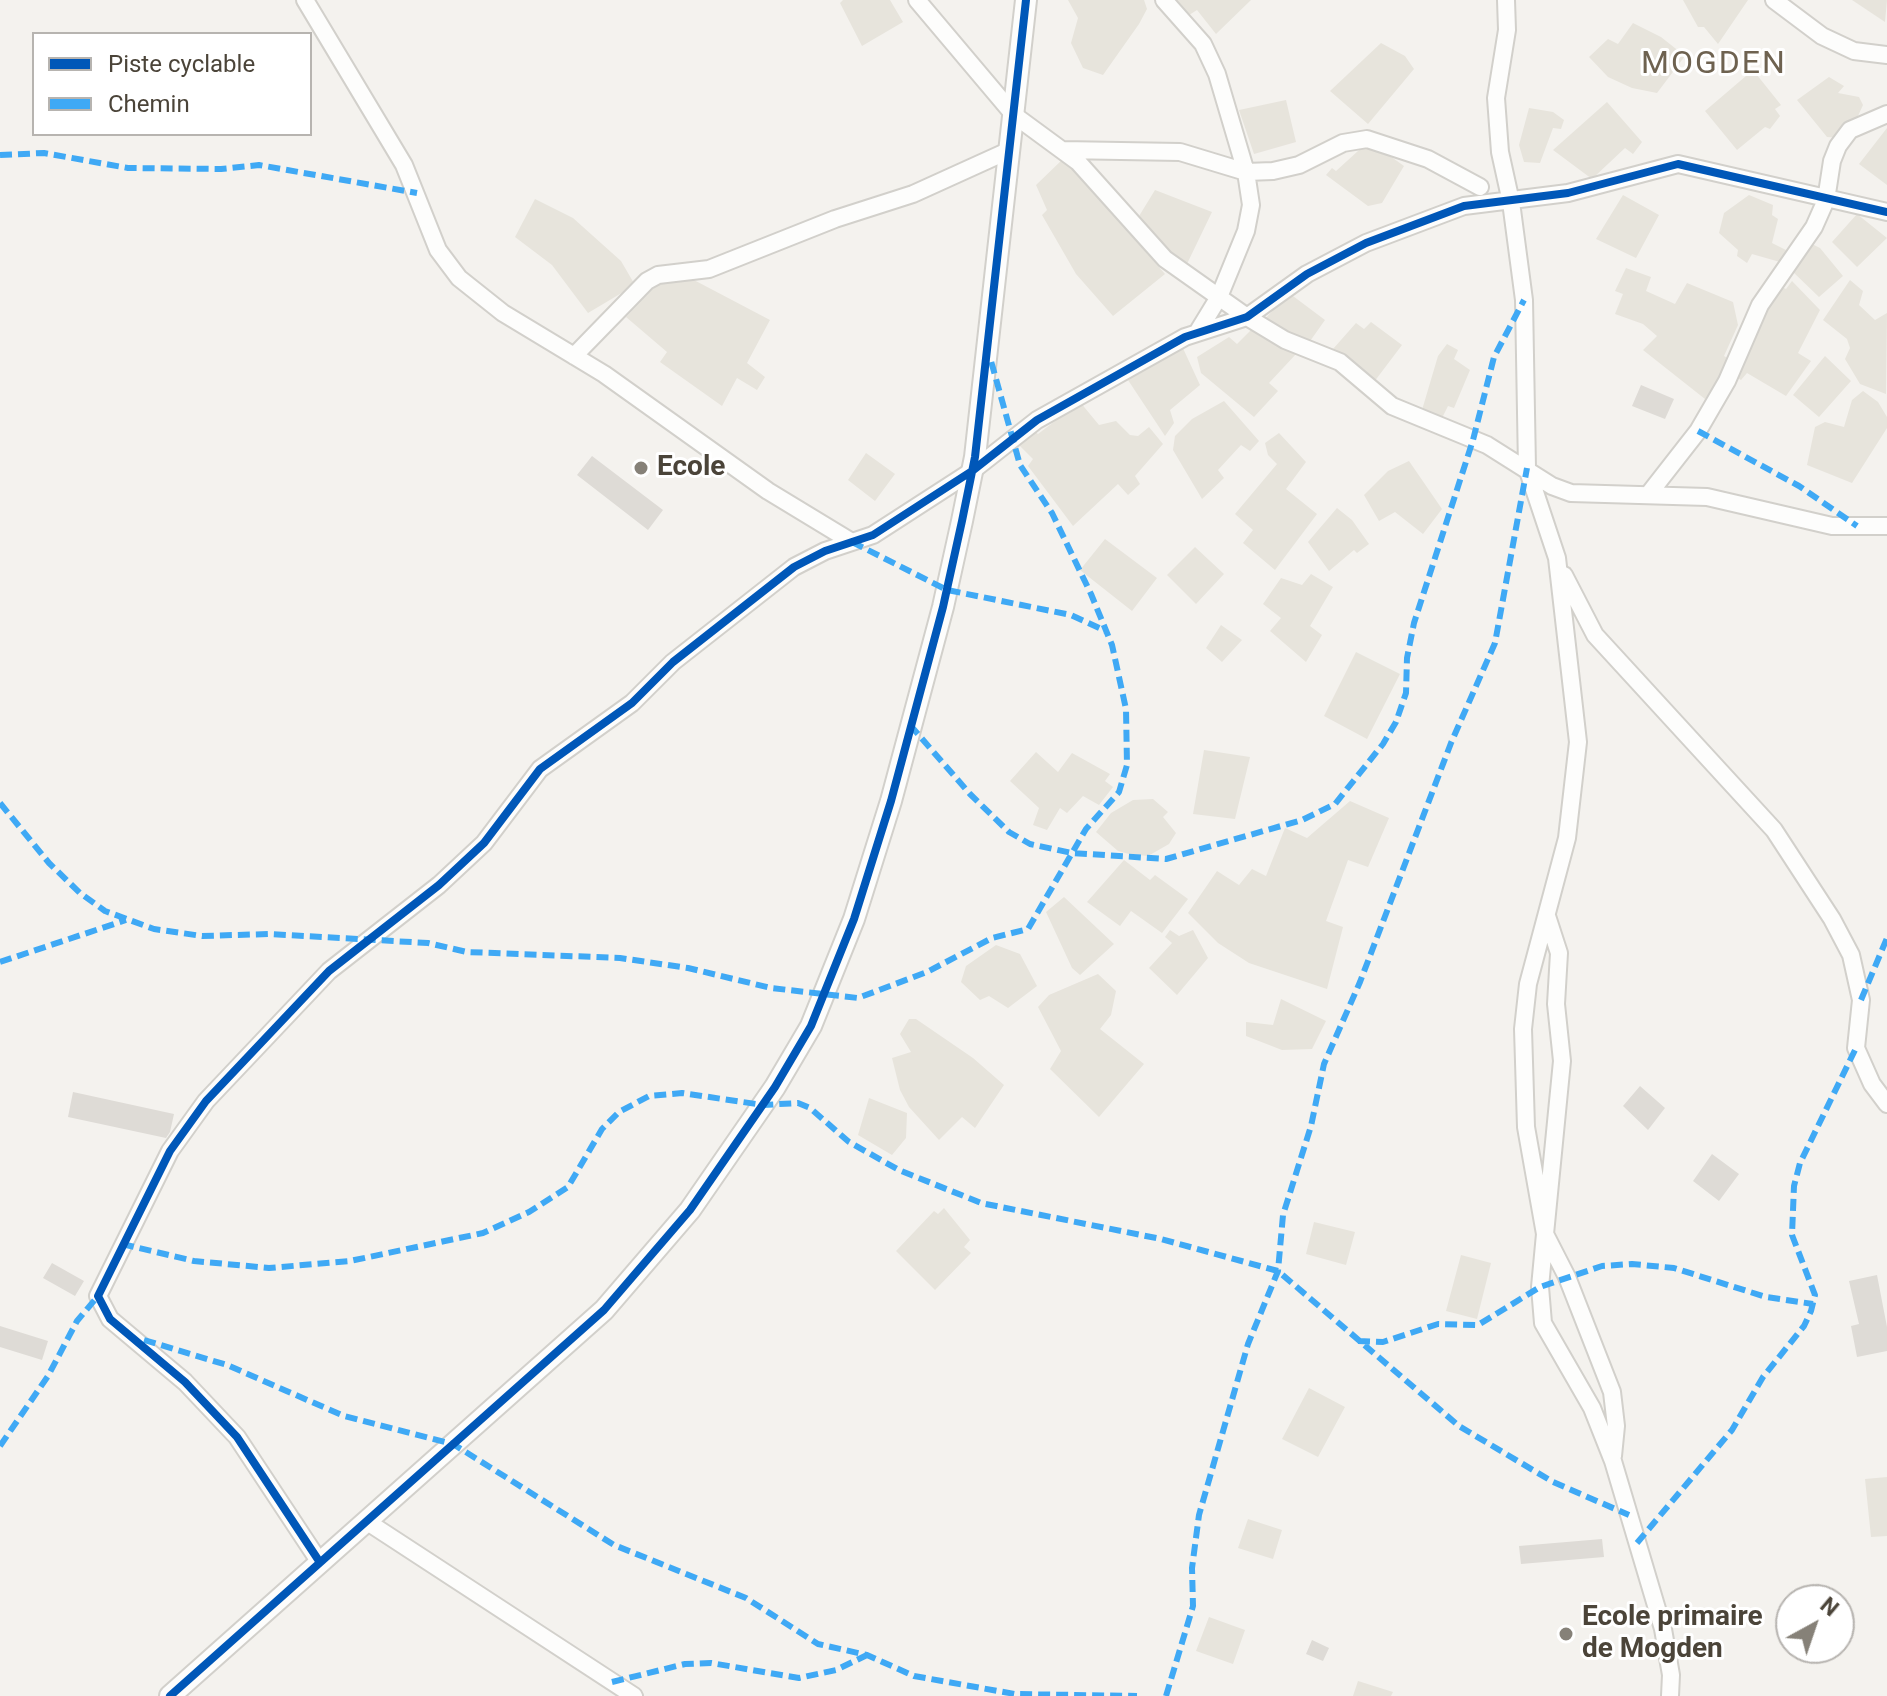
<!DOCTYPE html>
<style>
body{margin:0}
#map{position:relative;width:1887px;height:1696px;overflow:hidden;background:#f4f2ee;font-family:Roboto,sans-serif}
canvas{display:block}
.legend{position:absolute;left:32px;top:32px;width:280px;height:104px;box-sizing:border-box;background:#fff;border:2px solid #b7b4b0;margin:0;padding:10px 14px;list-style:none;font-size:24px;color:#4b4439}
.legend li{display:flex;align-items:center;gap:16px;height:40px}
.legend b{width:40px;border:2px solid #b7b4b0}
.north{position:absolute;left:1775px;top:1584px;width:80px;height:80px;box-sizing:border-box;background:#fff;border:2px solid #b7b4b0;border-radius:50%;rotate:40deg;font-size:22px;font-weight:700;line-height:32px;text-align:center;color:#4b4439}
.north::after{content:'';display:block;margin:auto;width:28px;height:36px;background:#868178;clip-path:polygon(50% 0,100% 100%,50% 72%,0 100%)}
</style>
<div id="map">
<canvas width="1887" height="1696"></canvas>
<ul class="legend">
<li><b style="height:10px;background:#0057b8"></b>Piste cyclable</li>
<li><b style="height:10px;background:#3fa9f5"></b>Chemin</li>
</ul>
<div class="north">N</div>
</div>
<script>
const ctx = document.querySelector('canvas').getContext('2d');
ctx.lineJoin = 'round';
function paint(path, color) { ctx.fillStyle = color; ctx.fill(path, 'evenodd'); }
const shape = rows => new Path2D(rows.map(r => 'M' + r).join(''));
function trace(path, color, width, dash) { ctx.strokeStyle = color; ctx.lineWidth = width; ctx.lineCap = dash ? 'butt' : 'round'; ctx.setLineDash(dash || []); ctx.stroke(path); }
function drawText(font, color, halo, rows, align = 'center') {
  ctx.font = font + ' Roboto,sans-serif'; ctx.lineWidth = 6; ctx.setLineDash([]); ctx.textBaseline = 'middle'; ctx.strokeStyle = halo; ctx.fillStyle = color; for (const [text, x, y, turn = 0] of rows) {
    ctx.save(); ctx.translate(x, y); ctx.rotate((+turn || 0) * Math.PI / 180); ctx.textAlign = isNaN(turn) ? turn : align; if (halo) ctx.strokeText(text, 0, 0); ctx.fillText(text, 0, 0); ctx.restore();
  }
}
paint(shape([
 [843,0,890,0,903,22,862,46,840,3],
 [1068,0,1144,0,1147,9,1139,24,1103,75,1083,68,1071,43,1078,18],
 [1174,0,1251,0,1216,34,1197,10,1186,17],
 [1683,0,1748,0,1718,44,1704,27,1698,27],
 [1852,0,1887,0,1885,22],
 [1633,23,1661,37,1685,56,1657,93,1632,88,1608,77,1589,57,1608,39,1618,44],
 [1381,43,1405,56,1414,69,1368,124,1330,91],
 [1753,70,1781,105,1775,109,1780,116,1770,129,1765,127,1737,150,1705,111],
 [1829,77,1844,86,1838,93,1859,97,1863,105,1858,116,1841,127,1841,138,1827,137,1797,100],
 [1286,100,1296,142,1254,154,1239,110],
 [1607,102,1642,142,1633,154,1625,148,1592,179,1553,150],
 [1529,108,1553,112,1564,120,1561,129,1553,128,1540,163,1524,162,1519,145],
 [1887,128,1887,185,1859,164],
 [1369,141,1404,166,1382,203,1368,206,1326,175,1332,168,1336,171],
 [1064,158,1165,274,1113,316,1076,274,1042,215,1047,210,1036,185],
 [1155,190,1212,212,1185,268,1136,221],
 [1623,195,1659,215,1636,258,1596,239],
 [1749,195,1773,205,1772,215,1778,219,1772,243,1786,250,1780,262,1752,254,1747,263,1737,256,1738,250,1719,233,1724,213],
 [535,199,573,218,621,261,635,285,588,313,552,265,515,237],
 [1857,214,1887,238,1857,267,1832,242],
 [1810,243,1820,248,1843,276,1819,297,1792,271],
 [1626,268,1651,277,1646,291,1675,304,1687,283,1733,302,1738,325,1724,356,1734,362,1705,399,1643,350,1657,336,1643,324,1615,314,1623,294,1615,291],
 [692,279,770,320,747,363,765,377,757,390,737,378,722,406,660,362,667,352,626,317,658,284],
 [1850,280,1863,291,1859,305,1875,320,1887,313,1886,394,1860,384,1845,359,1850,348,1847,339,1823,320],
 [1792,281,1820,310,1798,353,1811,361,1786,396,1747,373,1741,380,1734,376,1764,311,1782,287,1786,289],
 [1289,293,1325,320,1308,344,1263,321],
 [1371,322,1402,345,1374,382,1333,349,1356,323,1364,329],
 [1253,328,1297,353,1269,383,1278,391,1254,417,1201,373,1197,357,1229,337,1237,344],
 [1181,344,1200,385,1170,410,1174,423,1165,436,1126,377],
 [1447,344,1458,350,1454,359,1470,370,1454,408,1448,406,1441,420,1422,410,1438,356],
 [1825,356,1851,381,1819,417,1793,395],
 [1863,391,1878,402,1887,417,1887,428,1852,483,1807,465,1815,427,1825,422,1844,427,1852,400],
 [1224,401,1259,441,1250,451,1241,445,1218,470,1224,478,1202,499,1173,450,1175,436,1192,419],
 [1080,402,1099,425,1116,421,1130,435,1138,436,1149,427,1163,444,1135,476,1140,484,1128,495,1118,484,1073,526,1028,466,1033,459,1018,444,1032,429,1038,434],
 [1279,433,1306,462,1286,489,1317,514,1275,570,1243,543,1253,530,1235,514,1277,464,1268,455,1265,443],
 [866,453,895,474,875,501,848,480],
 [1409,461,1442,509,1423,534,1395,512,1379,521,1364,495,1388,471],
 [1337,508,1352,520,1369,544,1357,553,1354,550,1329,571,1308,542],
 [1105,539,1157,578,1132,611,1080,570],
 [1195,547,1224,574,1196,604,1167,575],
 [1311,574,1333,587,1310,626,1322,635,1306,662,1270,631,1281,618,1263,604,1281,578,1302,585],
 [1221,625,1242,640,1222,662,1206,648],
 [1356,652,1400,674,1367,739,1324,716],
 [1204,750,1250,757,1235,819,1193,814],
 [1036,752,1058,772,1072,753,1110,774,1105,781,1113,787,1099,805,1083,796,1067,813,1060,808,1047,830,1033,825,1039,808,1010,781],
 [1153,799,1168,812,1163,817,1176,833,1169,844,1148,856,1129,854,1118,851,1096,832,1111,813,1133,800],
 [1350,801,1389,818,1368,867,1348,860,1326,921,1343,927,1327,989,1249,963,1218,943,1188,913,1217,871,1239,885,1252,869,1266,876,1285,828,1307,838],
 [1124,860,1150,880,1155,875,1188,899,1162,933,1131,911,1120,926,1087,902],
 [1064,897,1114,944,1080,975,1072,968,1046,912],
 [1170,930,1179,936,1193,930,1208,958,1177,995,1149,968,1172,943,1165,937],
 [996,945,1020,954,1037,986,1008,1008,989,996,980,1000,961,982,966,966],
 [1098,974,1116,991,1111,1015,1100,1029,1144,1064,1099,1117,1050,1069,1061,1051,1038,1007,1049,995],
 [1281,999,1326,1021,1312,1049,1282,1050,1246,1036,1246,1022,1273,1025],
 [909,1019,916,1019,973,1058,1004,1085,975,1128,962,1117,939,1140,909,1107,900,1090,892,1058,911,1052,900,1034],
 [869,1098,907,1113,906,1138,892,1155,858,1135],
 [944,1208,970,1240,964,1247,971,1253,935,1290,896,1251,934,1211,938,1214],
 [1314,1222,1355,1232,1346,1265,1306,1254],
 [1461,1255,1491,1263,1477,1319,1446,1311],
 [1309,1388,1345,1407,1318,1457,1282,1439],
 [1887,1477,1887,1536,1871,1537,1865,1479],
 [1248,1519,1282,1530,1273,1559,1238,1548],
 [1209,1617,1245,1630,1233,1664,1196,1651],
 [1358,1681,1393,1692,1391,1696,1353,1696]
]), '#e7e4dc');
paint(shape([
 [1641,385,1674,399,1665,419,1632,406],
 [592,456,663,510,648,530,577,475],
 [1640,1086,1665,1108,1648,1130,1623,1106],
 [73,1092,174,1114,170,1132,166,1138,68,1117],
 [1712,1154,1739,1174,1719,1201,1693,1181],
 [52,1263,84,1281,75,1296,43,1278],
 [1877,1275,1887,1327,1887,1351,1857,1357,1851,1326,1859,1324,1849,1281],
 [0,1326,48,1341,42,1360,0,1347],
 [1602,1539,1604,1557,1521,1564,1519,1546],
 [1312,1640,1329,1648,1323,1661,1306,1654]
]), '#dedbd6');
const minor = shape([
 [305,0,404,165,438,250,459,278,503,313,604,374,768,491,852,542],
 [917,0,1014,115,1078,162,1165,259,1247,317,1285,340,1340,362,1392,406,1487,445,1552,486,1571,493,1707,497,1832,526,1887,526],
 [1164,0,1203,44,1217,74,1246,172,1251,205,1246,231,1219,297,1197,333],
 [1506,0,1507,30,1496,98,1500,152,1511,202,1524,300,1527,468,1557,558,1578,742,1567,838,1528,984,1523,1029,1526,1127,1545,1234,1540,1287,1543,1323,1592,1408,1613,1461,1663,1629,1671,1675,1670,1696],
 [1774,0,1822,36,1854,51,1887,55],
 [1062,150,1180,152,1246,172,1273,171,1299,165,1343,143,1367,139,1428,159,1480,187],
 [574,356,647,281,658,275,709,269,835,219,913,194,1010,150],
 [1648,495,1698,431,1727,381,1760,305,1814,227,1826,200,1832,161,1838,146,1850,130,1887,114],
 [1564,575,1595,635,1774,830,1832,919,1851,955,1861,1000,1856,1048,1872,1084,1887,1104],
 [1547,916,1559,953,1556,1004,1562,1061,1545,1234,1567,1277,1612,1392,1616,1426,1613,1456],
 [366,1521,634,1696],
 [319,1561,237,1437,185,1382,110,1319,98,1296,170,1151,206,1101,329,971,439,885,484,843,540,769,632,703,673,662,794,567,825,551,873,535,972,471,1037,420,1185,337,1247,317,1307,274,1366,243,1464,206,1568,193,1678,164,1887,212]
]);
const tertiary = shape([
 [170,1696,604,1310,690,1210,775,1087,811,1026,854,919,891,801,943,607,962,521,975,457,1026,0]
]);
trace(minor, '#d2d0cb', 20);
trace(tertiary, '#d2d0cb', 24);
trace(minor, '#fdfdfc', 16);
trace(tertiary, '#fdfdfc', 20);
trace(shape([
 [0,155,44,153,128,168,221,169,259,165,417,193],
 [1698,431,1799,486,1857,526],
 [852,542,947,590,1071,615,1106,631],
 [910,725,970,794,1009,832,1030,844,1072,853,1166,859,1302,820,1335,804,1383,744,1396,722,1406,693,1407,658,1414,623,1473,440,1494,357,1524,300],
 [0,803,49,863,80,893,105,911,154,929,202,936,270,934,428,943,467,952,620,958,688,968,771,988,858,998,927,972,992,938,1028,929,1086,829,1119,792,1127,765,1126,709,1112,645,1091,594,1052,513,1020,465,991,361],
 [0,962,126,920],
 [1861,1000,1887,938],
 [122,1244,194,1261,269,1268,350,1261,483,1233,529,1212,568,1187,602,1129,619,1112,649,1096,682,1093,763,1105,798,1103,810,1108,849,1142,899,1170,981,1203,1161,1239,1278,1271,1459,1426,1553,1482,1629,1515],
 [144,1340,227,1365,344,1416,453,1444,614,1545,746,1598,818,1644,867,1655,914,1676,1015,1694,1137,1696],
 [1358,1341,1383,1342,1438,1324,1478,1325,1540,1287,1602,1266,1632,1264,1674,1268,1766,1297,1813,1304],
 [0,1446,48,1376,77,1321,98,1296],
 [1637,1543,1732,1430,1763,1377,1804,1326,1811,1311,1815,1295,1792,1235,1794,1186,1800,1163,1856,1048],
 [612,1682,685,1664,711,1663,799,1678,836,1670,867,1655],
 [1166,1696,1193,1606,1192,1568,1199,1515,1248,1344,1278,1271,1283,1215,1311,1126,1324,1064,1360,982,1451,743,1495,643,1527,468]
]), '#3fa9f5', 6, [12, 6]);
trace(shape([
 [319,1561,237,1437,185,1382,110,1319,98,1296,170,1151,206,1101,329,971,439,885,484,843,540,769,632,703,673,662,794,567,825,551,873,535,972,471,1037,420,1185,337,1247,317,1307,274,1366,243,1464,206,1568,193,1678,164,1887,212],
 [170,1696,604,1310,690,1210,775,1087,811,1026,854,919,891,801,943,607,962,521,975,457,1026,0]
]), '#0057b8', 8);
for (const [x, y, r, color] of [
 [641,468,8,"#868178"],
 [1566,1634,8,"#868178"]
]) { const dot = new Path2D(); dot.arc(x, y, r, 0, 2 * Math.PI); ctx.fillStyle = color; ctx.fill(dot); trace(dot, '#fff', 3); }
drawText('bold 28px', '#4b4439', '#fff', [
 ["Ecole",657,468],
 ["Ecole primaire",1582,1618],
 ["de Mogden",1582,1650]
], 'left');
ctx.letterSpacing = '2px';
drawText('32px', '#6e6250', '#fff', [
 ["MOGDEN",1714,65]
]);
ctx.letterSpacing = '0px';
</script>
